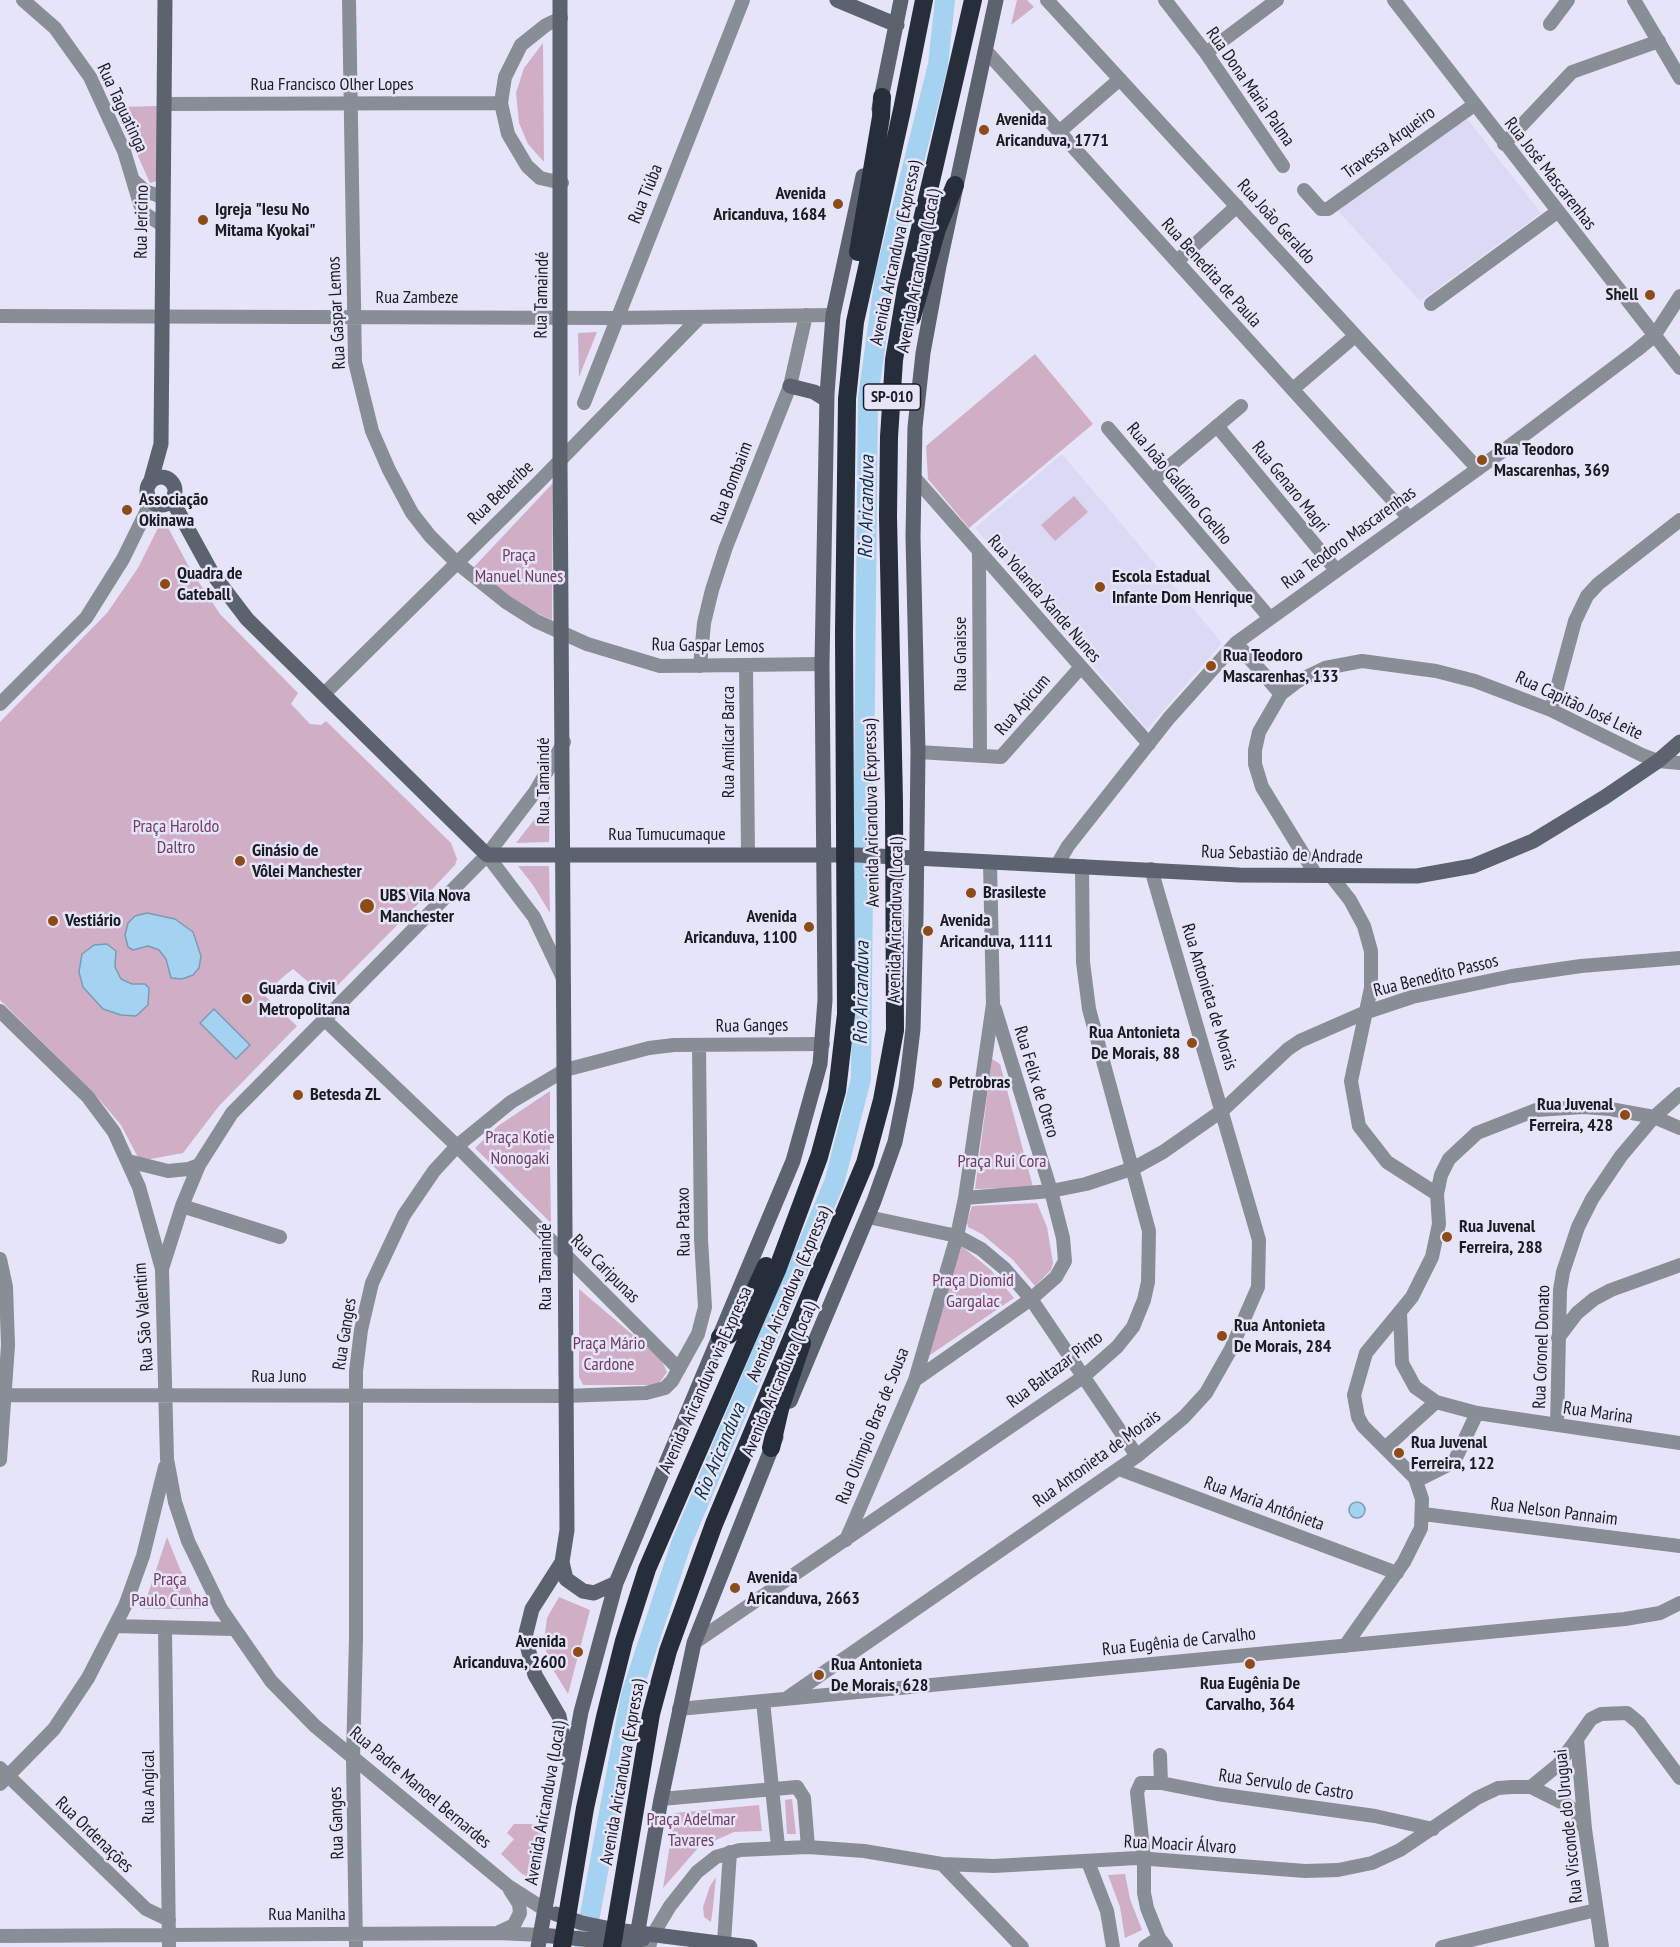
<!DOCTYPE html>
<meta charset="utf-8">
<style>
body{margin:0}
canvas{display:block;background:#e5e4f8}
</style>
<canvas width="1680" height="1947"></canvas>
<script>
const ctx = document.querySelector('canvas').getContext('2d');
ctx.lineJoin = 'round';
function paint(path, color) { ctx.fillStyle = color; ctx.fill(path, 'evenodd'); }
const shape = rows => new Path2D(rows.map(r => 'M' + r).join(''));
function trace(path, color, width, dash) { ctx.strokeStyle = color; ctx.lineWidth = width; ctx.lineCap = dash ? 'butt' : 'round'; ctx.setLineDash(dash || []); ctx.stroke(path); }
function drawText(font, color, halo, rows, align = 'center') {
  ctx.font = font + ' "PT Sans Narrow",sans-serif'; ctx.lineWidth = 5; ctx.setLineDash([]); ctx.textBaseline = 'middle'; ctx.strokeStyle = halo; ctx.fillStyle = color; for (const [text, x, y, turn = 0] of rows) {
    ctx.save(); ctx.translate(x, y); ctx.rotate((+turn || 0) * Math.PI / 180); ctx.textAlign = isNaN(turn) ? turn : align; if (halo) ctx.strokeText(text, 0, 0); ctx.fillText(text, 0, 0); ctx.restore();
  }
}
paint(shape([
 [1465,116,1541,213,1420,301,1338,211],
 [1062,454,1222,643,1147,729,975,528]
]), '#dbdaf5');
paint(shape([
 [1017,0,1027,0,1034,7,1011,25],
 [543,43,544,162,528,144,519,123,516,93,524,68],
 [158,106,157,181,150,183,116,107],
 [597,332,579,377,578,333],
 [1035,354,1093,424,969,528,928,479,926,446],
 [553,483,552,620,509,600,472,569],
 [1074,496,1088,512,1055,541,1041,525],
 [163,518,190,569,220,614,298,693,291,704,310,724,321,725,326,721,451,843,457,859,455,865,423,899,326,997,293,969,283,977,264,995,297,1026,219,1106,183,1153,140,1161,121,1125,99,1099,0,1000,0,722,107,613,138,568],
 [550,795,549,842,516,843,537,816],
 [518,866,549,866,550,913,533,885],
 [992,1059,1000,1064,1033,1187,975,1189],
 [550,1091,550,1164,551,1223,475,1148,498,1126],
 [1037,1203,1047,1227,1053,1263,1051,1270,1035,1286,1013,1260,982,1234,968,1227,967,1222,972,1206],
 [959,1244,991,1270,1014,1298,930,1355,928,1353],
 [579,1289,661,1359,667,1372,658,1385,583,1385,579,1377],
 [167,1537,180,1569,200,1609,143,1609],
 [559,1597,590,1610,568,1694,549,1663,544,1642,547,1618],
 [792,1799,796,1834,787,1834,785,1800],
 [759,1805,762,1831,734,1832,698,1848,663,1888,675,1813],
 [514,1824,547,1824,540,1875,533,1879,522,1874,501,1854,514,1839,507,1833],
 [1125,1874,1130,1899,1142,1930,1125,1938,1120,1907,1108,1875],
 [716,1877,713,1907,711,1922,704,1917,703,1907,710,1886]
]), '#d0afc6');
const water = shape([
 [147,913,175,919,193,932,201,956,199,968,193,975,182,979,171,978,166,959,159,950,148,946,133,950,128,947,125,935,128,923,135,916,147,913],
 [107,944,116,951,115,967,121,979,132,984,145,984,149,988,148,1005,136,1016,121,1015,103,1009,83,987,79,972,82,954,94,945,107,944],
 [214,1009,250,1045,236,1059,200,1023,214,1009],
 '1349 1510a8 8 0 1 1 16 0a8 8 0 1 1-16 0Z'
]);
paint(water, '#a4d2f0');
trace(water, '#7b9bb2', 1.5);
trace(shape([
 [584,1947,631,1695,681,1544,834,1183,861,1079,868,398,885,276,938,65,945,0]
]), '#a4d2f0', 20);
trace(shape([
 [23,0,55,28,90,77,124,151,140,204,145,214,161,224],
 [349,0,355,362,372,431,389,470,412,513,430,536,456,562,506,602,536,621,587,644,660,666,822,664],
 [1047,0,1478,469],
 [1165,0,1206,53,1283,166],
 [1394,0,1680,368],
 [1634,0,1680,78],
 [561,18,546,25,521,45,505,77,501,103,508,134,527,166,540,178,562,183],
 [1550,24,1568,0],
 [987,52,1409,518],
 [1206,53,1277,0],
 [164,104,501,103],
 [1059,132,1120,79],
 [1504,144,1572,72,1659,41],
 [134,181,145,191,162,197],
 [1304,190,1321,209,1328,209,1474,105],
 [1177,261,1237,206],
 [1431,304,1557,212],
 [0,316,616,318,833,315],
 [1293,389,1355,336],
 [584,403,743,0],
 [1217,426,1336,570],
 [1108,428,1269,617],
 [914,477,1149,744],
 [1153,480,1241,406],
 [979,552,980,755],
 [1236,643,1281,694],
 [746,665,748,855],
 [700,666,704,623,712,590,726,547,790,386,806,315],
 [325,693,538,483,700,317],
 [0,704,86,618,123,559,151,502],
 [1551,710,1575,621,1587,596,1598,584,1680,520],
 [918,752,1001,757,1080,668],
 [487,855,534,917,563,978],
 [1057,865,1068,846,1169,718,1236,643,1511,445,1637,350,1654,336,1680,296],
 [1316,875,1262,787,1255,764,1255,750,1259,732,1281,694,1298,681,1325,668,1362,661,1436,671,1475,681,1551,710,1642,755,1658,761,1680,763],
 [1331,876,1350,900,1364,926,1371,951,1371,988,1351,1081,1359,1126,1387,1162,1437,1194],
 [0,1011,88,1097,114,1132,139,1187,162,1269,167,1459,175,1502,188,1541,221,1609,271,1681,315,1726,508,1886,547,1911],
 [324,1019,457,1146,679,1369],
 [128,1161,168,1171,188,1169,199,1165],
 [965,1198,1051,1191,1086,1184,1134,1168,1163,1152,1223,1110,1288,1049,1300,1041,1364,1013,1412,997,1512,976,1581,966,1680,958],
 [182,1206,280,1237],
 [868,1217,957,1236,981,1249,1005,1269,1031,1299,1137,1456],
 [0,1259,6,1287,8,1345,0,1460],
 [162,1269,182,1206,199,1165,232,1113,487,855,535,792,564,742],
 [1400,1312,1402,1363,1415,1387,1436,1402,1477,1413,1680,1443],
 [1558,1338,1577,1313,1594,1299,1611,1290,1680,1265],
 [915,1380,1031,1299,1056,1277,1065,1261,1063,1238,1051,1191,995,1009],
 [0,1395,565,1396,646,1393,665,1388,672,1381,698,1334,705,1307,701,1239,699,1045],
 [1557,1425,1560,1290,1563,1272,1578,1227,1592,1199,1621,1156,1654,1117,1680,1094],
 [1385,1448,1436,1402],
 [1119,1469,1397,1573],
 [1416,1481,1454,1462,1477,1413],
 [1423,1514,1680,1546],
 [846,1540,915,1380,957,1236,965,1198,993,1004,990,863],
 [115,1626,233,1629],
 [165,1628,169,1947],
 [694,1643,1083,1377,1117,1347,1133,1327,1144,1300,1148,1282,1149,1231,1089,1009,1083,962,1082,866],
 [1345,1646,1404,1562,1421,1528,1422,1499,1415,1478,1363,1426,1358,1417,1354,1395,1366,1353,1412,1297,1432,1257,1439,1224,1437,1194,1441,1175,1449,1159,1477,1133,1536,1110,1584,1107,1610,1109,1654,1117,1680,1128],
 [787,1698,1137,1456,1184,1417,1206,1393,1231,1349,1258,1287,1259,1240,1151,869],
 [763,1701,778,1846],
 [679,1709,1625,1619,1660,1613,1680,1603],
 [1160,1755,1161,1783,1217,1794,1375,1816,1433,1829],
 [0,1768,146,1909,169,1920],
 [0,1784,54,1729,88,1678,125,1606,143,1556,165,1467],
 [1531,1787,1558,1765,1577,1739],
 [661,1799,797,1787,804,1798,808,1847],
 [1088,1862,1107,1911,1113,1947],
 [942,1864,1022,1947],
 [499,1932,514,1925,520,1913,519,1904,510,1890],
 [0,1936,498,1933,541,1935],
 [1159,1938,1147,1908,1144,1893,1144,1858,1137,1792,1141,1783,1161,1783],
 [724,1942,730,1852],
 [356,1947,353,1759,356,1638,356,1371,361,1330,372,1283,404,1215,434,1171,457,1146,511,1102,565,1070,649,1048,674,1045,823,1044],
 [649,1947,652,1936,670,1906,697,1872,716,1857,740,1850,808,1847,864,1851,942,1864,994,1866,1137,1858,1305,1871,1338,1870,1372,1863,1400,1850,1477,1798,1498,1788,1512,1787,1531,1787,1567,1805,1575,1811,1585,1829],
 [1145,1947,1159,1938,1166,1947],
 [1442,1947,1596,1910],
 [1602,1947,1585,1829,1577,1739,1591,1719,1601,1714,1627,1713,1639,1723,1680,1778]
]), '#898d95', 14);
trace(shape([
 [560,0,560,460,567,1530,562,1562,532,1609,525,1637,535,1675,559,1716,568,1760],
 [837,0,897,25],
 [879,109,901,0],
 [790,386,814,392,827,400],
 '147 491a14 14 0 1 1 28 0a14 14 0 1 1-28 0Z',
 [151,480,161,444,165,0],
 [172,500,212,573,247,619,487,855,858,855,1239,875,1417,876,1473,866,1533,841,1605,797,1658,761,1680,742],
 [790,1401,874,1201,895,1142,906,1087,913,1029,916,917,918,752,913,537,915,427,923,353,939,266,996,0],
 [562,1562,566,1579,583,1591,594,1593,616,1583],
 [556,1914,582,1923,616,1930,750,1947],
 [541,1935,613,1942,643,1939],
 [538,1947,581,1712,616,1583,793,1161,820,1064,825,1000,822,664,827,394,833,315,863,176],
 [635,1947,661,1799,694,1643,776,1437]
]), '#5d636e', 15);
trace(shape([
 [858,252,881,117,882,97],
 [912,317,937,229,955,185],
 [720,1337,729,1335,739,1324,766,1266],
 [771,1448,780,1409,802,1343],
 [562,1947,585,1808,605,1717,624,1641,647,1569,777,1270,819,1157,837,1091,846,1014,844,633,847,399,855,322,902,110,924,0],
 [612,1947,651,1714,668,1651,714,1524,865,1163,882,1100,895,1030,894,802,888,516,889,437,894,360,906,289,973,0]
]), '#262d3b', 18);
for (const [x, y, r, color] of [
 [984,130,6,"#8d4b18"],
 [838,204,6,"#8d4b18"],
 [203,220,6,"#8d4b18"],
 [1650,295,6,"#8d4b18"],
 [1482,460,6,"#8d4b18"],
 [127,510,6,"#8d4b18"],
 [165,584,6,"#8d4b18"],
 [1100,587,6,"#8d4b18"],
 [1211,666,6,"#8d4b18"],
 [240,861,6,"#8d4b18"],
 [971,893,6,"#8d4b18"],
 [367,906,8,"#8d4b18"],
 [53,921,6,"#8d4b18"],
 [809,927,6,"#8d4b18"],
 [928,931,6,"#8d4b18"],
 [247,999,6,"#8d4b18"],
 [1192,1043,6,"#8d4b18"],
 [937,1083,6,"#8d4b18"],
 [298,1095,6,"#8d4b18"],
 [1625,1115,6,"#8d4b18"],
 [1447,1237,6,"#8d4b18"],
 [1222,1336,6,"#8d4b18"],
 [1399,1453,6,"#8d4b18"],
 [735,1588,6,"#8d4b18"],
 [578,1652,6,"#8d4b18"],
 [1250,1664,6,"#8d4b18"],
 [819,1675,6,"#8d4b18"]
]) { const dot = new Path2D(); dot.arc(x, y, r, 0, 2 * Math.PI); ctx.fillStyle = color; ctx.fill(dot); trace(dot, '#e5e4f8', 2); }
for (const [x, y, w] of [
 [892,397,57]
]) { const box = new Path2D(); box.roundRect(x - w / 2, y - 13, w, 26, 4.5); ctx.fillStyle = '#e5e4f8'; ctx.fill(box); trace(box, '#1b1b22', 1.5); }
drawText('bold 16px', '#1b1b22', null, [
 ["SP-010",892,397]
]);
drawText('18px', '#1b1b22', '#e5e4f8', [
 ["Rua Francisco Olher Lopes",332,85],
 ["Rua Dona Maria Palma",1250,87,55],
 ["Rua Taguatinga",122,108,65],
 ["Travessa Arqueiro",1389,143,-36],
 ["Rua José Mascarenhas",1550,174,52],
 ["Rua Tiúba",646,194,-68],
 ["Rua Jericino",142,222,-89],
 ["Rua João Geraldo",1276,222,48],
 ["Avenida Aricanduva (Expressa)",896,253,-78],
 ["Avenida Aricanduva (Local)",919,271,-79],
 ["Rua Benedita de Paula",1211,273,48],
 ["Rua Tamaindé",542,295,-89],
 ["Rua Zambeze",417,298],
 ["Rua Gaspar Lemos",337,313,-93],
 ["Rua Bombaim",732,483,-69],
 ["Rua João Galdino Coelho",1179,484,50],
 ["Rua Genaro Magri",1290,487,51],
 ["Rua Beberibe",501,493,-44],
 ["Rua Teodoro Mascarenhas",1349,538,-36],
 ["Rua Yolanda Xande Nunes",1044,599,49],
 ["Rua Gaspar Lemos",708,646,1],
 ["Rua Gnaisse",961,654,-90],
 ["Rua Apicum",1023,705,-49],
 ["Rua Capitão José Leite",1579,706,25],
 ["Rua Amílcar Barca",729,742,-90],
 ["Rua Tamaindé",544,781,-90],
 ["Avenida Aricanduva (Expressa)",872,813,-91],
 ["Rua Tumucumaque",667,835],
 ["Rua Sebastião de Andrade",1282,855,2],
 ["Avenida Aricanduva (Local)",896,920,-89],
 ["Rua Benedito Passos",1436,976,-14],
 ["Rua Antonieta de Morais",1209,997,73],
 ["Rua Ganges",752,1026,-1],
 ["Rua Felix de Otero",1036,1082,73],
 ["Rua Pataxo",684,1222,-91],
 ["Rua Tamaindé",546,1267,-90],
 ["Rua Caripunas",605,1269,45],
 ["Avenida Aricanduva (Expressa)",789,1294,-67],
 ["Rua São Valentim",144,1317,-94],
 ["Rua Ganges",345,1334,-81],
 ["Rua Coronel Donato",1542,1347,-88],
 ["Rua Baltazar Pinto",1055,1370,-37],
 ["Rua Juno",279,1377],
 ["Avenida Aricanduva (Local)",780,1379,-67],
 ["Avenida Aricanduva via Expressa",706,1380,-66],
 ["Rua Marina",1598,1413,8],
 ["Rua Olimpio Bras de Sousa",873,1426,-68],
 ["Rua Antonieta de Morais",1097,1459,-36],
 ["Rua Maria Antônieta",1264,1504,20],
 ["Rua Nelson Pannaim",1554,1512,7],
 ["Rua Eugênia de Carvalho",1179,1642,-6],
 ["Avenida Aricanduva (Expressa)",623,1772,-80],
 ["Rua Servulo de Castro",1286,1785,8],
 ["Rua Angical",149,1787,-90],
 ["Rua Padre Manoel Bernardes",420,1788,40],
 ["Avenida Aricanduva (Local)",546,1803,-80],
 ["Rua Ganges",337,1823,-92],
 ["Rua Visconde do Uruguai",1569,1826,-96],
 ["Rua Ordenações",94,1835,44],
 ["Rua Moacir Álvaro",1180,1845,3],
 ["Rua Manilha",307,1915]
]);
drawText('bold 18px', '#1b1b22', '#e5e4f8', [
 ["Avenida",996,120],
 ["Aricanduva, 1771",996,141],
 ["Avenida",826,194,"right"],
 ["Aricanduva, 1684",826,215,"right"],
 ["Igreja \"Iesu No",215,210],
 ["Mitama Kyokai\"",215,231],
 ["Shell",1638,295,"right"],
 ["Rua Teodoro",1494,450],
 ["Mascarenhas, 369",1494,471],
 ["Associação",139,500],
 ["Okinawa",139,521],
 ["Quadra de",177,574],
 ["Gateball",177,595],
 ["Escola Estadual",1112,577],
 ["Infante Dom Henrique",1112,598],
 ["Rua Teodoro",1223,656],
 ["Mascarenhas, 133",1223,677],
 ["Ginásio de",252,851],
 ["Vôlei Manchester",252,872],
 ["Brasileste",983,893],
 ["UBS Vila Nova",380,896],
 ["Manchester",380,917],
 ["Avenida",797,917,"right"],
 ["Aricanduva, 1100",797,938,"right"],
 ["Vestiário",65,921],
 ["Avenida",940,921],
 ["Aricanduva, 1111",940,942],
 ["Guarda Civil",259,989],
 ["Metropolitana",259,1010],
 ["Rua Antonieta",1180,1033,"right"],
 ["De Morais, 88",1180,1054,"right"],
 ["Petrobras",949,1083],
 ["Betesda ZL",310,1095],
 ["Rua Juvenal",1613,1105,"right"],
 ["Ferreira, 428",1613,1126,"right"],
 ["Rua Juvenal",1459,1227],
 ["Ferreira, 288",1459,1248],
 ["Rua Antonieta",1234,1326],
 ["De Morais, 284",1234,1347],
 ["Rua Juvenal",1411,1443],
 ["Ferreira, 122",1411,1464],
 ["Avenida",747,1578],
 ["Aricanduva, 2663",747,1599],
 ["Avenida",566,1642,"right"],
 ["Aricanduva, 2600",566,1663,"right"],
 ["Rua Antonieta",831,1665],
 ["De Morais, 628",831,1686],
 ["Rua Eugênia De",1250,1684,"center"],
 ["Carvalho, 364",1250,1705,"center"]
], 'left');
drawText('18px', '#733c65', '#e5e4f8', [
 ["Praça",519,556],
 ["Manuel Nunes",519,577],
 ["Praça Haroldo",176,827],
 ["Daltro",176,848],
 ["Praça Kotie",520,1138],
 ["Nonogaki",520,1159],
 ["Praça Rui Cora",1002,1162],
 ["Praça Diomid",973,1281],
 ["Gargalac",973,1302],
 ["Praça Mário",609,1344],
 ["Cardone",609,1365],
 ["Praça",170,1580],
 ["Paulo Cunha",170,1601],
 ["Praça Adelmar",691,1820],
 ["Tavares",691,1841]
]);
drawText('italic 20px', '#0b3247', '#e5e4f8', [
 ["Rio Aricanduva",867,507,-89],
 ["Rio Aricanduva",862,993,-89],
 ["Rio Aricanduva",720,1452,-67]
]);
</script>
